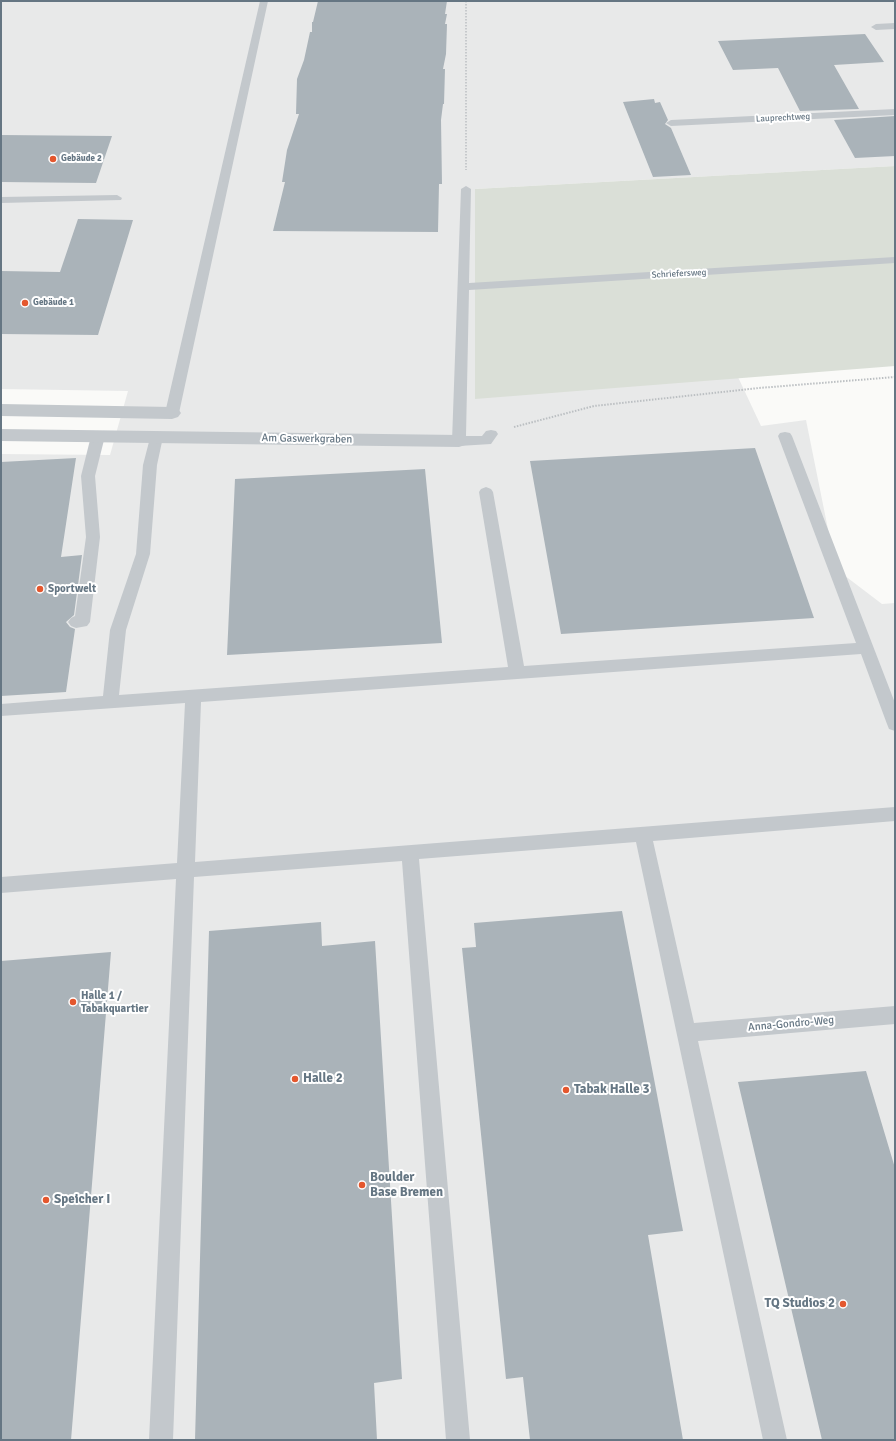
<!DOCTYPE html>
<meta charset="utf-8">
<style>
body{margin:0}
#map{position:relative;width:896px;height:1441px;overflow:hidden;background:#fafaf8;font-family:Signika,sans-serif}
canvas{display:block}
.frame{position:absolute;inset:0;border:2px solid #657683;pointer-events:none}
</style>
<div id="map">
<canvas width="896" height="1441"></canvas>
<div class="frame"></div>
</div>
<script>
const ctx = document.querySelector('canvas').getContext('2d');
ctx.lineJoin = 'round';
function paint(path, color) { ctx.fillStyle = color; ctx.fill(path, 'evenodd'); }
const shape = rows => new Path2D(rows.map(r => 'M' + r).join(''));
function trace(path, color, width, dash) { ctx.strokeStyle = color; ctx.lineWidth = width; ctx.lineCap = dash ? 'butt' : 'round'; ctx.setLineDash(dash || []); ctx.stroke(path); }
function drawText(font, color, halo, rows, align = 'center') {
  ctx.font = font + ' Signika,sans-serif'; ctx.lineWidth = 4; ctx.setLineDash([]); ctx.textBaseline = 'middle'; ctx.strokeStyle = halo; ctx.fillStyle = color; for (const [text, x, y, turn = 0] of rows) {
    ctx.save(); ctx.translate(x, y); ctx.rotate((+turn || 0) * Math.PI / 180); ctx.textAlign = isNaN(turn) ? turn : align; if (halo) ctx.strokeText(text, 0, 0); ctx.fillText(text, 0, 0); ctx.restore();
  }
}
paint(shape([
 [1,1,895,1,895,166,475,189,475,398,738,377,761,426,806,420,836,569,882,604,895,603,895,1440,1,1440,1,454,110,455,128,391,1,389]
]), '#e8e9e9');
paint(shape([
 [895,166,895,366,475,399,475,189]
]), '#dadfd7');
paint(shape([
 [318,1,447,1,445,14,447,14,445,24,447,24,446,54,443,69,445,69,444,104,443,104,441,120,442,184,439,184,438,232,273,231,285,182,282,182,287,150,299,114,296,114,297,79,304,60,310,32,312,32,312,22,313,22],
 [865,34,884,62,834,65,859,109,800,111,778,68,733,70,718,41],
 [654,99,655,103,660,102,668,120,665,124,671,128,691,175,653,177,623,102],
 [895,116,895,156,855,158,834,120],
 [1,135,112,136,96,183,1,182],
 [78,219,133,220,98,335,1,334,1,271,60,272],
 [755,448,814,618,561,634,530,461],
 [76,458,61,557,82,555,74,615,66,622,70,627,75,629,66,692,1,696,1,462],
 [425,469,442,643,227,655,235,479],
 [622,911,683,1231,648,1235,683,1440,530,1440,523,1377,506,1379,462,948,476,947,474,923],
 [321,922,322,946,375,941,402,1379,374,1383,377,1440,195,1440,209,931],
 [111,952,71,1440,1,1440,1,961],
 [866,1071,895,1168,895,1440,822,1440,738,1082]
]), '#aab3b9');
trace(shape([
 [466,1,466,170]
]), '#bbbfc2', 1.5, [1.5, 1.5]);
trace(shape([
 [514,427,594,406,759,388,895,377]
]), '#bbbfc2', 2, [1.5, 1.5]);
paint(shape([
 [260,1,268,1,179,413,177,416,172,417,167,416,165,413,260,1],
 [895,23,895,29,876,30,871,27,876,24,895,23],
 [895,109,895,115,671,126,666,123,671,120,895,109],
 [466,186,471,189,469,283,895,257,895,263,469,290,466,436,482,436,486,431,491,430,496,431,498,434,491,444,459,446,454,444,452,441,461,189,466,186],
 [117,195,122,198,121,200,1,203,1,197,117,195],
 [98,432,103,433,105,436,95,476,100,537,90,622,87,626,76,628,71,626,68,622,71,618,75,616,86,537,81,476,91,436,93,433,98,432],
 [785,432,790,433,792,436,895,703,895,731,889,729,887,724,861,654,201,702,195,862,895,807,895,821,653,841,694,1023,895,1006,895,1024,698,1041,787,1440,763,1440,636,842,419,859,470,1440,446,1440,402,861,194,877,173,1440,149,1440,176,879,1,893,1,877,177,863,185,703,1,716,1,704,103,696,110,630,136,554,143,465,151,434,156,433,161,434,163,437,157,465,150,554,126,630,119,695,508,667,479,492,481,489,486,487,491,489,493,492,524,666,856,643,778,436,780,433,785,432]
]), '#c3c8cc');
paint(shape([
 [1,404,172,407,178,409,181,413,178,417,172,419,1,416,1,404],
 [1,429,459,435,465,437,468,441,465,445,459,447,1,441,1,429]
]), '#c3c8cc');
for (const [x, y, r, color] of [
 [53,159,4,"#e4572e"],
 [25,303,4,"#e4572e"],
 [40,589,4,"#e4572e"],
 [73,1002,4,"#e4572e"],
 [295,1079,4,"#e4572e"],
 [566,1090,4,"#e4572e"],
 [362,1185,4,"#e4572e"],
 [46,1200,4,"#e4572e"],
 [843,1304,4,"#e4572e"]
]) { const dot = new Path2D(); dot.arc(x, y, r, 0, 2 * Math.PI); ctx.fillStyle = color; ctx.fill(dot); trace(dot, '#fff', 1.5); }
drawText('9px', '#657683', '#fff', [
 ["Lauprechtweg",783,118,-3],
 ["Schriefersweg",679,274,-3]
]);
drawText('bold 9px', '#657683', '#fff', [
 ["Gebäude 2",61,159],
 ["Gebäude 1",33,303]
], 'left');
drawText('11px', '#657683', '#fff', [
 ["Am Gaswerkgraben",307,439,1],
 ["Anna-Gondro-Weg",791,1024,-5]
]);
drawText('bold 11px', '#657683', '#fff', [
 ["Sportwelt",48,589],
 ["Halle 1 /",81,996],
 ["Tabakquartier",81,1009]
], 'left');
drawText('bold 13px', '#657683', '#fff', [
 ["Halle 2",303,1079],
 ["Tabak Halle 3",574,1090],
 ["Boulder",370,1178],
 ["Base Bremen",370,1193],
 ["Speicher I",54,1200],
 ["TQ Studios 2",835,1304,"right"]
], 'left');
</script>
